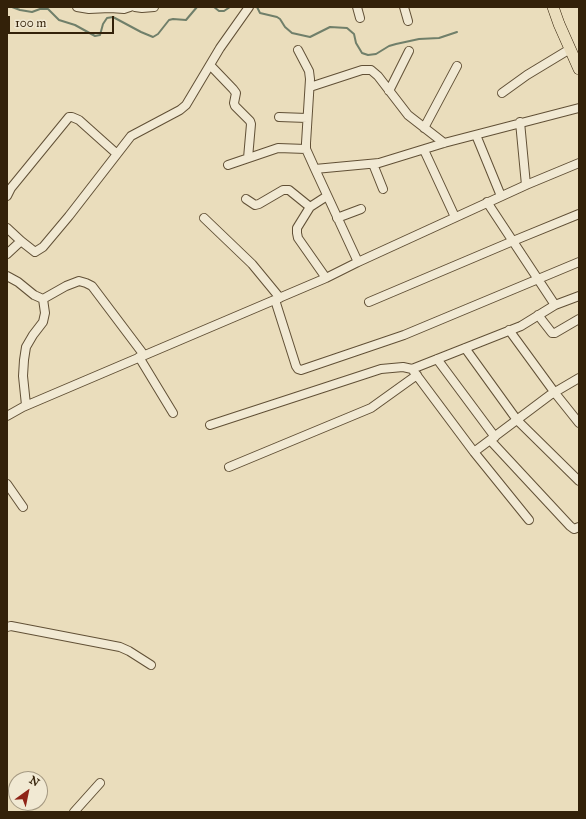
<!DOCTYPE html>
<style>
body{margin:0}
#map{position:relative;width:586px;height:819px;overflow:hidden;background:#eaddbc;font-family:"IM FELL Great Primer",serif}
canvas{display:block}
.frame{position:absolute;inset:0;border:8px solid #332109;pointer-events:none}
.north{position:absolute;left:8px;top:771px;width:40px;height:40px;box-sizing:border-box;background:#f1e9d3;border:1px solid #a59982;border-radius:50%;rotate:33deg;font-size:11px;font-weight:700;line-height:16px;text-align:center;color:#332109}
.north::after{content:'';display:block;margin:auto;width:14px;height:18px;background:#8f2418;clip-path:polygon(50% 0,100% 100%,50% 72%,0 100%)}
.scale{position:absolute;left:8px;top:16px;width:106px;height:18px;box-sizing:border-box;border:2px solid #332109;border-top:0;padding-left:5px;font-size:12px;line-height:14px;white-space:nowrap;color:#332109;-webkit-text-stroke:3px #f1e9d3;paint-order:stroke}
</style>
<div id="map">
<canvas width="586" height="819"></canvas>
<div class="frame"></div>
<div class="north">N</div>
<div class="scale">100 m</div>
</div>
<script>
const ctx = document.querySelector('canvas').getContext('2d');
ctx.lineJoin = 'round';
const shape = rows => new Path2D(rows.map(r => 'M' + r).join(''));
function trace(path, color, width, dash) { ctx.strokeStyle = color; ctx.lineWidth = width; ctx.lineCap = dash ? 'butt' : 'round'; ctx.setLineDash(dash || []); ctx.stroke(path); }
trace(shape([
 [12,7,20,10,32,12,40,9,48,9,59,20,75,25,95,36,100,35,103,24,107,18,113,17,141,32,153,37,158,34,169,20,173,19,186,20,197,7],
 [214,7,219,11,224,11,230,7],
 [257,7,260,13,277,17,280,19,285,27,292,33,310,37,330,27,347,28,354,34,356,43,362,53,368,55,376,54,389,46,396,44,419,39,439,38,457,32]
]), '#707f6a', 2);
const minor = shape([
 [77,7,89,9,110,8,124,9,130,7],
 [135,7,142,8,154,7],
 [357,7,360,18],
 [404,7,408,21],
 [298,50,309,71,310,79,306,143,306,149,315,169],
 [210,65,233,89,236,93,234,103,235,106,250,121,251,124,248,158],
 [310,87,362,70,371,70,378,76,408,115,444,143],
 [389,91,409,51],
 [502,93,527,75,570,49],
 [279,117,307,118],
 [520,122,526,185],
 [424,128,457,66],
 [476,135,501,196],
 [424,150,455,217],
 [373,164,383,189],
 [228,165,278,148,306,149],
 [7,196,11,188,69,117,72,117,79,120,117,154],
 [246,199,255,205,259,204,283,190,289,190,310,207],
 [204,218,252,264,280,298],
 [337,218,361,209],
 [7,228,21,241,35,252,43,247,69,216,131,136,180,110,186,105,220,48,249,7],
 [7,254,21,241],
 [358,262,315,169,379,163,444,143,579,108],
 [7,276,18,282,34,295,43,299,66,286,79,281,86,283,92,286,144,355],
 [326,278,298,238,297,233,297,228,310,207,327,196],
 [275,300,296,366,298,369,301,370,404,335,579,262],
 [369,302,513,241,579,214],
 [555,305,579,296],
 [538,315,552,333,555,333,579,319],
 [509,330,555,393,579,423],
 [465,348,517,420,579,481],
 [139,357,173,413],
 [437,359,495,437],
 [412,369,521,326,555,305,487,202],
 [26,405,23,376,24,360,26,347,33,335,43,322,45,313,43,299],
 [7,416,23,407,326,278,358,262,526,185,579,163],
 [210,425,381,369,403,367,412,369,474,452,550,395,579,378],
 [490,440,570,526,574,529,579,527],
 [474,452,529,520],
 [229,467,371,408,417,375],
 [7,484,23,507],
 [7,627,11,626,120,647,129,651,151,665],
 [74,812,100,783]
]);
const major = shape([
 [553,7,559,24,579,69]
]);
trace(minor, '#615036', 10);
trace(major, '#332109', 12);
trace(minor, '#f1e9d3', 8);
trace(major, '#eaddbc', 11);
</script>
